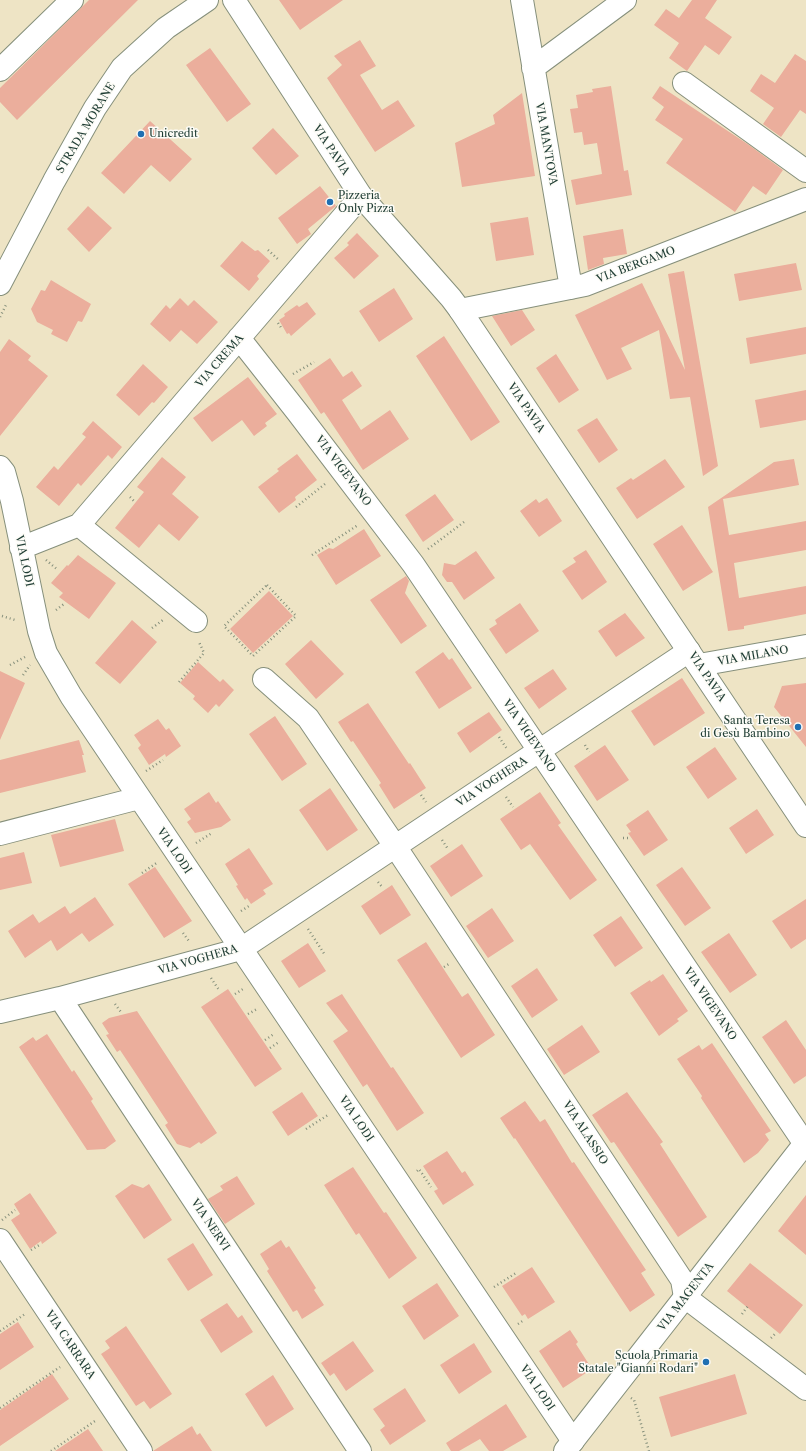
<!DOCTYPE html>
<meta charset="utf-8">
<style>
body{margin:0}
canvas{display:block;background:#eee4c5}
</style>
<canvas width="806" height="1451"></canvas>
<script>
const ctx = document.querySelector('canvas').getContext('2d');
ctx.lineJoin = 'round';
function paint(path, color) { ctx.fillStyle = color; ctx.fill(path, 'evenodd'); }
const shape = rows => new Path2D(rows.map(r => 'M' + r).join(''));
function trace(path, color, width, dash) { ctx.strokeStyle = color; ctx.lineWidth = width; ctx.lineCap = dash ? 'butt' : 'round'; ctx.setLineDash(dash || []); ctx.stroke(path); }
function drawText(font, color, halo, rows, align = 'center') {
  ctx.font = font + ' "Libre Caslon Text",serif'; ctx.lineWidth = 3; ctx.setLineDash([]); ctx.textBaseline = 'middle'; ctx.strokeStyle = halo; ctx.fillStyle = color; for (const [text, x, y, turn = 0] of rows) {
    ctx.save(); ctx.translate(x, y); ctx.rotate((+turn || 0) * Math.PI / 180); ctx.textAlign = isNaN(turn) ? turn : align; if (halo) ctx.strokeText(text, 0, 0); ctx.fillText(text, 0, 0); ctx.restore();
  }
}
paint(shape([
 [89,0,138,0,17,120,0,102,0,88],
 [279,0,343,0,300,30],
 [692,0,717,0,705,18,732,37,719,55,705,45,687,71,669,58,679,43,654,25,666,9,679,18],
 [360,40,376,66,360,75,382,110,398,100,415,126,375,152,327,78,342,65,334,56],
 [210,48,251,104,227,122,186,65],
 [795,54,806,61,806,114,800,110,781,137,763,124,774,108,750,91,761,74,775,83],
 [611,86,624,171,628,170,632,195,576,205,571,180,602,174,597,143,584,145,582,132,574,133,570,109,578,108,576,95,593,92,592,89],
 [660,86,749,145,783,170,766,195,753,186,735,212,666,163,683,139,655,120,664,107,652,98],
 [522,93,535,176,462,187,455,143,495,124,493,115],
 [150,121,192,159,170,182,151,165,124,194,101,173],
 [273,128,299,156,276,175,252,148],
 [320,186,336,206,308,229,311,234,297,244,278,218],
 [88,206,112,228,89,252,67,229],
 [528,217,534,255,496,261,490,223],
 [623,229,627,254,603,258,604,264,588,270,583,236],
 [357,233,379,256,354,279,334,258,349,245,347,243],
 [242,241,255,251,258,250,270,261,257,276,259,279,249,291,220,266],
 [796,263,802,290,739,301,734,274],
 [684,271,718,466,703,476,690,397,670,399,659,330,621,348,632,369,607,380,575,315,642,283,685,370,668,274],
 [51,280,91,304,82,322,78,321,67,342,51,334,53,330,37,322,31,309,41,290,45,291],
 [394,288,413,319,379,342,359,311],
 [180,298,188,306,194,300,218,322,197,344,181,330,170,342,150,324,166,305,170,309],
 [307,302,316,314,291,336,289,333,287,334,279,320,285,316,284,314,297,305,299,307],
 [522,310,535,330,511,346,492,316],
 [806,327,806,354,750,364,746,338],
 [444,336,500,422,471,441,416,356],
 [9,339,31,356,28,360,48,376,0,436,0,352],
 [556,354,579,390,559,403,536,368],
 [330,358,343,377,352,371,362,386,342,400,361,430,390,410,409,439,363,470,324,412,321,414,298,380],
 [143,364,168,387,154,403,152,402,139,416,116,395],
 [248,377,277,414,265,423,267,426,254,436,242,420,212,442,193,418],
 [806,390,806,420,760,428,755,400],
 [597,418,618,450,599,463,577,430],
 [93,421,122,447,112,459,108,455,81,486,78,483,59,506,36,487,54,466,58,470,86,437,82,434],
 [297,454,317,480,295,497,296,500,279,513,258,487,279,471,277,469],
 [162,457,186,477,172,494,199,517,179,541,159,524,139,548,115,528,144,492,137,487],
 [665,459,685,487,637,519,616,488,631,478,633,480],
 [794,459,799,485,723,499,729,535,806,521,806,550,734,563,739,598,806,586,806,614,744,626,744,629,728,631,708,507,774,462],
 [435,494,454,520,423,542,405,515],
 [547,498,562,521,539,537,520,511,536,499,539,503],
 [682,525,713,572,683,591,653,544],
 [364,529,381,556,336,585,317,555,329,548,333,549],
 [586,550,607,582,582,600,562,571,576,562,573,558],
 [476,551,495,578,464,600,452,582,447,582,442,575,444,563,455,565],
 [78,555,116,583,89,619,59,597,63,593,51,583,67,565,68,566],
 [406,576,409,581,405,593,427,626,401,644,370,600],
 [269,591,293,616,253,653,230,629],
 [520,603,539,631,506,654,489,629,497,624,495,620],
 [625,613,645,638,616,657,598,631],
 [132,620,157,642,120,684,95,663],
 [311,640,344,674,316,699,285,664],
 [443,652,449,660,452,658,472,688,439,709,415,672],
 [198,662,220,682,223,679,234,690,219,707,216,704,208,713,193,699,195,696,180,683],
 [553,669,567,689,539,709,524,688],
 [0,671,25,683,0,740],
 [682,678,705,713,654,746,631,711],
 [806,683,806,747,774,707,782,686],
 [368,703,409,764,410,763,426,788,394,809,379,785,381,783,353,741,351,742,338,722],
 [489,712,502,730,470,753,457,733],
 [275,716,307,764,282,781,249,734],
 [158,719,166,730,169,728,181,746,166,757,165,754,149,765,138,748,141,745,134,735],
 [79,740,84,755,82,755,86,772,0,793,0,760],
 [605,745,629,780,597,801,574,766],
 [715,747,737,779,708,799,686,767],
 [330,788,358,830,327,851,299,810],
 [209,792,216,803,218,801,231,820,221,827,195,833,187,822,191,819,184,809],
 [540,792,561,823,558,825,597,880,570,900,530,844,521,850,500,819],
 [757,809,774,835,746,854,729,828],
 [648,810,668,840,644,856,628,833,631,832,626,825],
 [115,819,124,851,60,867,51,835],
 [462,844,483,876,451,897,430,866],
 [249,848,273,884,263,890,266,894,251,904,247,898,245,900,236,886,238,885,225,864],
 [24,852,32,883,0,890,0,858],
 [155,867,192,921,164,938,128,884],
 [682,867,711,908,685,926,656,885],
 [392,885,411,915,380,935,361,906],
 [95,897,114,925,89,942,82,933,57,951,51,940,25,958,8,931,33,914,39,923,65,906,70,914],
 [806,899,806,939,791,949,772,921],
 [492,908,514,941,488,958,466,926],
 [621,916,643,948,615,967,593,935],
 [729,933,757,975,730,993,701,952],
 [426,942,462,997,468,993,495,1035,461,1058,397,960],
 [308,943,326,971,299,988,281,961],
 [537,968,558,1000,532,1018,511,986],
 [663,974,688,1011,677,1019,679,1021,659,1036,630,993,650,980,651,982],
 [228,989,282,1069,255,1087,201,1007],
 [342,994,391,1068,393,1067,424,1113,397,1131,367,1084,363,1087,333,1041,348,1031,326,1003],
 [137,1011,217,1133,201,1144,199,1142,190,1148,177,1144,165,1125,168,1123,134,1071,120,1050,117,1052,106,1035,109,1034,102,1023,109,1018],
 [786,1020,806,1050,806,1076,794,1084,762,1037],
 [582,1025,600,1052,564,1075,547,1049],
 [47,1034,72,1072,74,1070,93,1099,91,1101,116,1141,105,1149,87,1150,19,1047,33,1037,36,1041],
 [712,1043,771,1131,765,1134,769,1140,758,1153,744,1163,701,1098,702,1096,677,1059,699,1045,702,1050],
 [302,1092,318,1116,288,1136,272,1112],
 [627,1092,663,1142,660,1144,707,1217,678,1237,614,1142,611,1143,592,1115],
 [525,1101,540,1122,545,1119,572,1163,574,1162,646,1270,641,1273,655,1295,630,1312,515,1138,514,1139,500,1118],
 [447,1151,462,1173,465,1171,474,1185,443,1205,434,1191,438,1189,423,1166],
 [353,1167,384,1213,386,1212,417,1258,389,1279,359,1233,356,1235,324,1185],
 [237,1176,255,1204,225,1224,208,1199,223,1190,220,1186],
 [132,1184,143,1188,149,1184,172,1220,144,1239,115,1196],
 [30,1193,57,1233,42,1244,41,1241,30,1249,11,1220,20,1214,14,1204],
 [806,1195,806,1255,778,1231],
 [281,1240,286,1248,289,1246,316,1288,314,1290,324,1305,302,1319,297,1310,293,1312,267,1271,269,1269,260,1254],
 [193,1243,213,1275,188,1291,167,1259],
 [750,1263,803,1305,780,1334,727,1291],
 [532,1267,555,1302,528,1319,525,1314,522,1316,502,1286],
 [437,1283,459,1316,424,1340,402,1306],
 [227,1303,238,1318,242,1315,253,1332,221,1353,200,1320],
 [18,1322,34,1347,0,1370,0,1334],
 [126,1326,172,1394,150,1409,144,1401,136,1406,101,1354,110,1348,105,1341],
 [570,1330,578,1342,576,1344,592,1369,563,1388,539,1351],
 [353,1341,374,1371,346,1391,334,1373,330,1376,321,1363],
 [474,1343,492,1372,459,1394,440,1365],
 [52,1374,69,1399,0,1446,0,1410],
 [735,1374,747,1414,671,1437,659,1397],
 [273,1375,294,1409,266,1427,245,1394],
 [405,1388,426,1421,390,1445,380,1430,385,1426,373,1409],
 [506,1404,527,1437,503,1451,489,1451,480,1439,459,1451,451,1451,446,1443],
 [192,1426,197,1435,200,1433,212,1451,153,1451],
 [88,1429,103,1451,55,1451]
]), '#ebae9c');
const minor = shape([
 [522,0,571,288],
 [533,68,625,0],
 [0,70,72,0],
 [684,83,806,171],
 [460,310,585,285,806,199],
 [239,338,298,413,413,564,805,1144],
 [0,467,4,472,12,501,39,631,46,653,71,696,573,1441],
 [79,525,196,621],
 [21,548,79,525,361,196],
 [699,665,806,646],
 [264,679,308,718,395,846,682,1280,685,1297,806,1389],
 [0,834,139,798],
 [60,998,360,1451],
 [0,1012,60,998,241,949,689,651],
 [0,1240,141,1451]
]);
const tertiary = shape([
 [234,0,361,196,451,298,460,310,806,826],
 [0,284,54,181,95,108,122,68,166,28,207,0],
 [565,1451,806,1142]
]);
trace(minor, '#86907c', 24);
trace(tertiary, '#86907c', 24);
trace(shape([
 [268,250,279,260],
 [0,317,7,303],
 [278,323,282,329],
 [293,374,314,362],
 [130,497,135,502],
 [296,507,325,484],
 [428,549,464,522],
 [312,555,358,525],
 [46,560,58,570],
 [267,585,296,616,253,656,224,626,267,585],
 [56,610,64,604],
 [2,616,15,620],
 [152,628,163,620],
 [10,665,25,657],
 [23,675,30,665],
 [179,682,204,653,199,642],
 [499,737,507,749],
 [585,745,589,752],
 [146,771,163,760],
 [421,795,426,802],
 [506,797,513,807],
 [623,838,629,838],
 [442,840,448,849],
 [196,843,212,833],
 [142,873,158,862],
 [378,882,383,888],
 [241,911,249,906],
 [308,929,325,955],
 [183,933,189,941],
 [444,967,449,964],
 [211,978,219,990],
 [235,994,243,989],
 [115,1004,121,1012],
 [248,1014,257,1009],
 [265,1040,274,1034],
 [270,1048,279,1042],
 [306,1129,328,1115],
 [417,1171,419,1169,431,1187],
 [2,1220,15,1210],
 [31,1250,41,1244],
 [494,1287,516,1273],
 [742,1314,748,1306],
 [518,1324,524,1320],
 [0,1331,25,1314],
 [771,1338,776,1333],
 [631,1398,634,1400,649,1451],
 [0,1408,60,1367],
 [51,1451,95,1421]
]), '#86907c', 2.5, [1, 3]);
trace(minor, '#fff', 22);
trace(tertiary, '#fff', 22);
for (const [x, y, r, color] of [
 [141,134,4,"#1f6fb2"],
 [330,202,4,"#1f6fb2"],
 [798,727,4,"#1f6fb2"],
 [706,1362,4,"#1f6fb2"]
]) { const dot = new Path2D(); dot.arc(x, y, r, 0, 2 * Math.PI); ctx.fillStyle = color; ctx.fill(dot); trace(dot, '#fdfcf7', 1.5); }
drawText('11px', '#1f3d34', '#fdfcf7', [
 ["STRADA MORANE",86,128,-59],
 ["VIA MANTOVA",546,144,80],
 ["VIA PAVIA",331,150,57],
 ["VIA BERGAMO",636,265,-21],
 ["VIA CREMA",220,361,-49],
 ["VIA PAVIA",526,408,56],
 ["VIA VIGEVANO",343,471,53],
 ["VIA LODI",24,561,78],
 ["VIA MILANO",753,656,-10],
 ["VIA PAVIA",707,677,56],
 ["VIA VIGEVANO",529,736,56],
 ["VIA VOGHERA",492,782,-33],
 ["VIA LODI",174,851,56],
 ["VIA VOGHERA",198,960,-16],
 ["VIA VIGEVANO",710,1004,56],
 ["VIA LODI",356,1119,56],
 ["VIA ALASSIO",585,1133,57],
 ["VIA NERVI",210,1225,56],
 ["VIA MAGENTA",686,1297,-52],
 ["VIA CARRARA",70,1345,56],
 ["VIA LODI",537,1388,56]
]);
drawText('11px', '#1f3d34', '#fdfcf7', [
 ["Unicredit",149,134],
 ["Pizzeria",338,196],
 ["Only Pizza",338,209],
 ["Santa Teresa",790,721,"right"],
 ["di Gesù Bambino",790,734,"right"],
 ["Scuola Primaria",698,1356,"right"],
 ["Statale \"Gianni Rodari\"",698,1369,"right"]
], 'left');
</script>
